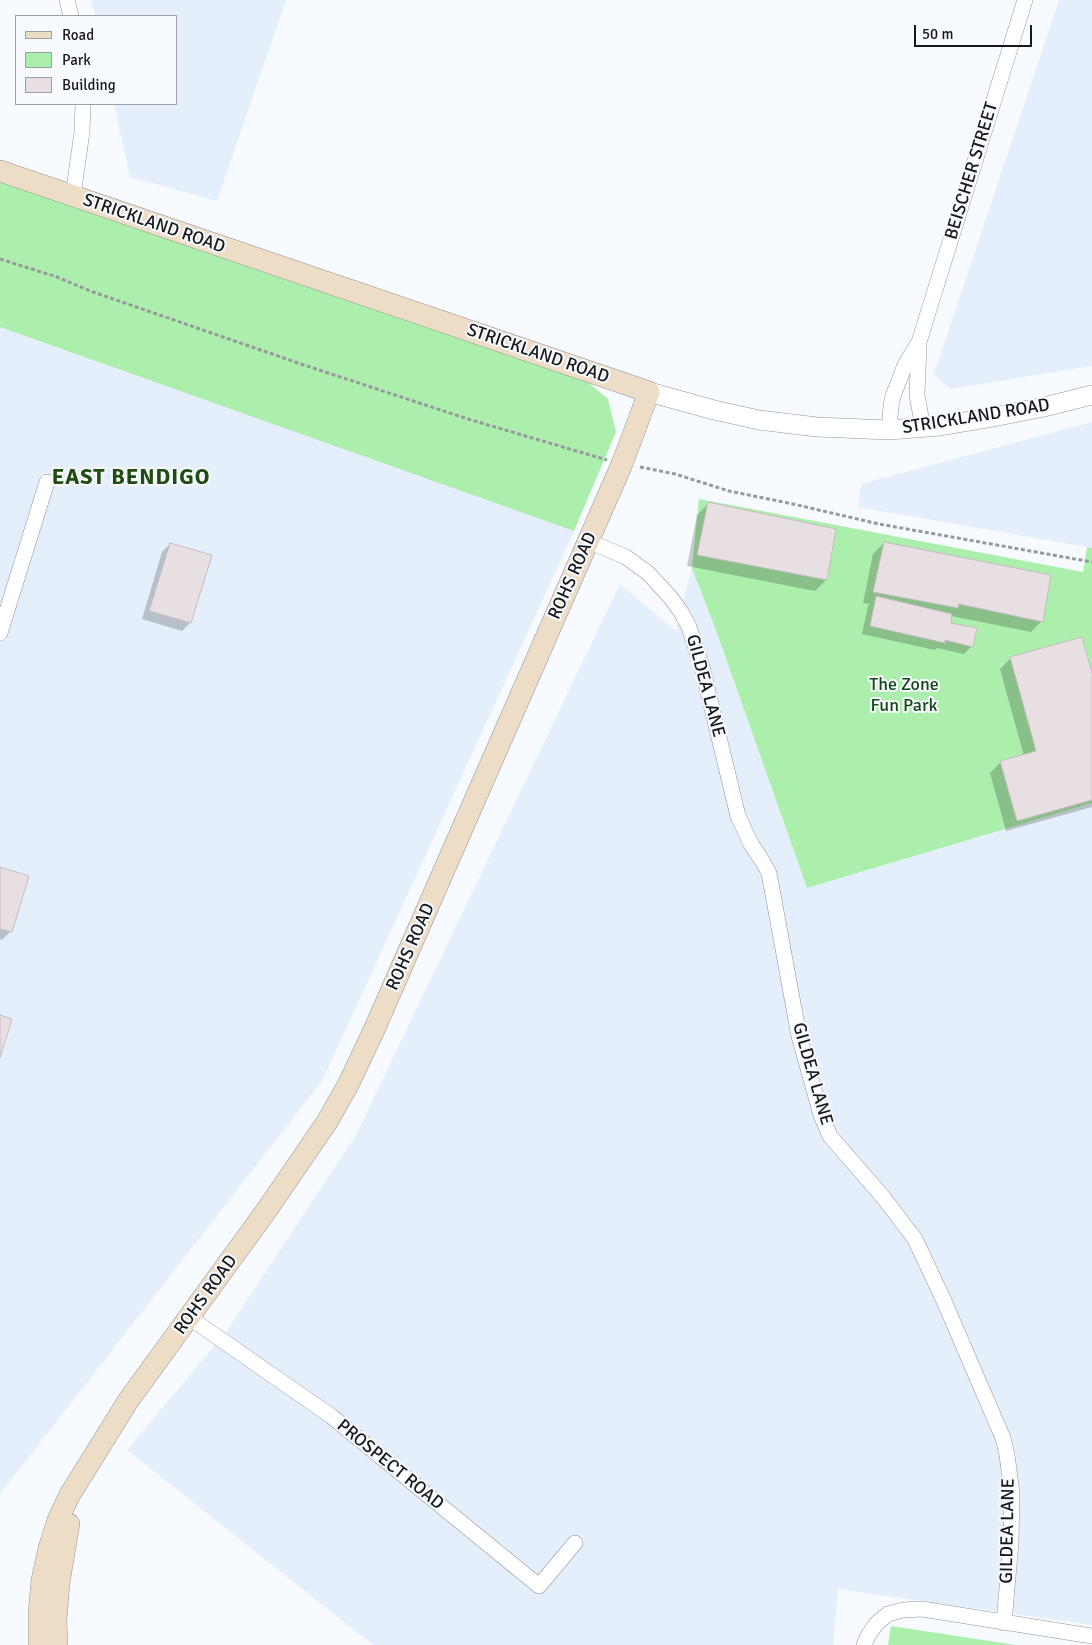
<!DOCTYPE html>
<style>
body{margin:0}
#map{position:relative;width:1092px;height:1645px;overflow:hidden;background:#f7fafe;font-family:Signika,sans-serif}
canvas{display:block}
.legend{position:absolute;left:15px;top:15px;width:162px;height:90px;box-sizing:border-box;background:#f7fafe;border:1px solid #9da0a3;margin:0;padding:6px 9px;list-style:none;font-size:15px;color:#16181a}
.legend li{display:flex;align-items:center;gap:10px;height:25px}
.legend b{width:25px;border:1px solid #9da0a3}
.scale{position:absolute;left:914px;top:25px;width:118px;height:22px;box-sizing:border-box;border:2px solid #16181a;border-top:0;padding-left:6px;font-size:15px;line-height:18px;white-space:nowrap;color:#16181a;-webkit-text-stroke:4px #f7fafe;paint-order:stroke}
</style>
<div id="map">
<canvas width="1092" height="1645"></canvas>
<ul class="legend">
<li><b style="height:6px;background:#eeddc6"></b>Road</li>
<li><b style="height:14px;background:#acefac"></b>Park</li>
<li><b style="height:14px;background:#e8dfe2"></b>Building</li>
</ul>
<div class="scale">50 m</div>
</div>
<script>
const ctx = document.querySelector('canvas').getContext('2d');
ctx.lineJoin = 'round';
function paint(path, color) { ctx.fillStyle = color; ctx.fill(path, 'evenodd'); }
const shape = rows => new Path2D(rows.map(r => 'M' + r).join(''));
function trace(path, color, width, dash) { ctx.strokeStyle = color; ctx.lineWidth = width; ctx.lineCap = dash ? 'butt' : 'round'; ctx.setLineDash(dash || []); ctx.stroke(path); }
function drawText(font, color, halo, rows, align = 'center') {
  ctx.font = font + ' Signika,sans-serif'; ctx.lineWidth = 4; ctx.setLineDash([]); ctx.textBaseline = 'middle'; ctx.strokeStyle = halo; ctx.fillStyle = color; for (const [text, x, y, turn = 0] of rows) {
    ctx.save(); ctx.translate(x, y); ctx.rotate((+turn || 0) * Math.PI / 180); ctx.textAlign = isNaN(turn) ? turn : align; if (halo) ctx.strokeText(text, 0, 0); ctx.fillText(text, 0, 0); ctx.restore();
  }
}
paint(shape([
 [91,0,286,0,217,201,130,177,114,104,176,104,176,16,95,16],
 [1059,0,1092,0,1092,366,950,389,934,374],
 [0,326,576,527,322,1081,0,1494],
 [1092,422,1092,548,858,507,861,484],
 [692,567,717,633,807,888,1092,803,1092,1625,838,1589,833,1645,373,1645,127,1450,227,1331,356,1135,620,584,676,631]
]), '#e5effc');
paint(shape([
 [0,182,589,383,608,399,616,432,574,531,0,327],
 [699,499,1083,572,1087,547,1092,548,1092,803,807,888,717,633,692,568],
 [891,1626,1016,1645,888,1645]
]), '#acefac');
paint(shape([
 [708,504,826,580,815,591,687,566,697,515],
 [884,543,1042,621,1031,632,951,616,949,624,972,646,964,654,937,648,935,650,862,634,868,606,870,604,863,603,873,554],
 [170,544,190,623,182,631,142,619,162,552],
 [1011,658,1092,677,1092,807,1006,831,990,773,1001,762,1024,756,1000,669],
 [0,868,10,932,2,940,0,939]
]), '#0003');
const building = shape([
 [708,502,836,529,827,580,697,555,708,502],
 [884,542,1051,575,1043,622,959,604,958,608,873,592,884,542],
 [170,543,212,555,191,623,149,611,170,543],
 [876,596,952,614,951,623,977,628,973,647,945,640,945,643,870,626,876,596],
 [1082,637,1092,673,1092,800,1017,821,1000,761,1036,751,1010,657,1082,637],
 [0,867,29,876,12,932,0,929,0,867],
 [0,1015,12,1019,0,1058,0,1015]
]);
paint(building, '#e8dfe2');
trace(building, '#c5bcc0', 1);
const minor = shape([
 [67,0,71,16],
 [73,196,82,132,83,104],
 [919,344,917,395,923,428],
 [889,430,891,406,893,396,905,365,919,342,1025,0],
 [588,541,626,557,648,573,671,598,681,612,689,627,702,667,738,816,751,844,763,862,769,873,799,1036,821,1115,830,1136,883,1197,915,1239,944,1301,1003,1438,1007,1455,1012,1493,1011,1542,1004,1623],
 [0,633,47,482],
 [190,1318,331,1416,539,1586,575,1543],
 [864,1645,868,1636,876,1624,888,1614,903,1610,922,1609,1092,1636]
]);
const tertiary = shape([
 [649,392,714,410,759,420,817,427,889,430,940,426,988,418,1044,407,1092,395]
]);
const secondary = shape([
 [0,171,649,392,622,464,374,1030,349,1083,327,1122,266,1211,128,1401,69,1496,58,1520,49,1548,42,1580,39,1612,39,1645],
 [57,1645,56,1621,59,1583,69,1524]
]);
trace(minor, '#90949b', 16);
trace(tertiary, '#90949b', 20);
trace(secondary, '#90949b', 22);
trace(shape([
 [0,259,57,277,93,292,304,365,468,419,607,460],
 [640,467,675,474,729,491,793,504,879,524,1092,562]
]), '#979a9d', 3, [4, 2.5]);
trace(minor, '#fff', 15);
trace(tertiary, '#fff', 19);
trace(secondary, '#eeddc6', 21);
drawText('18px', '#16181a', '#f7fafe', [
 ["BEISCHER STREET",972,171,-73],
 ["STRICKLAND ROAD",154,224,19],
 ["STRICKLAND ROAD",538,354,19],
 ["STRICKLAND ROAD",976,417,-9],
 ["ROHS ROAD",573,576,-66],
 ["GILDEA LANE",705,686,75],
 ["ROHS ROAD",411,947,-66],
 ["GILDEA LANE",812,1074,74],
 ["ROHS ROAD",206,1295,-54],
 ["PROSPECT ROAD",390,1465,39],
 ["GILDEA LANE",1008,1531,-89]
]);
drawText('18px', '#134818', '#f7fafe', [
 ["The Zone",904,685],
 ["Fun Park",904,706]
]);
ctx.letterSpacing = '1px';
drawText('bold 22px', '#204c12', '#f7fafe', [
 ["EAST BENDIGO",131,478]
]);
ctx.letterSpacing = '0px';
</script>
